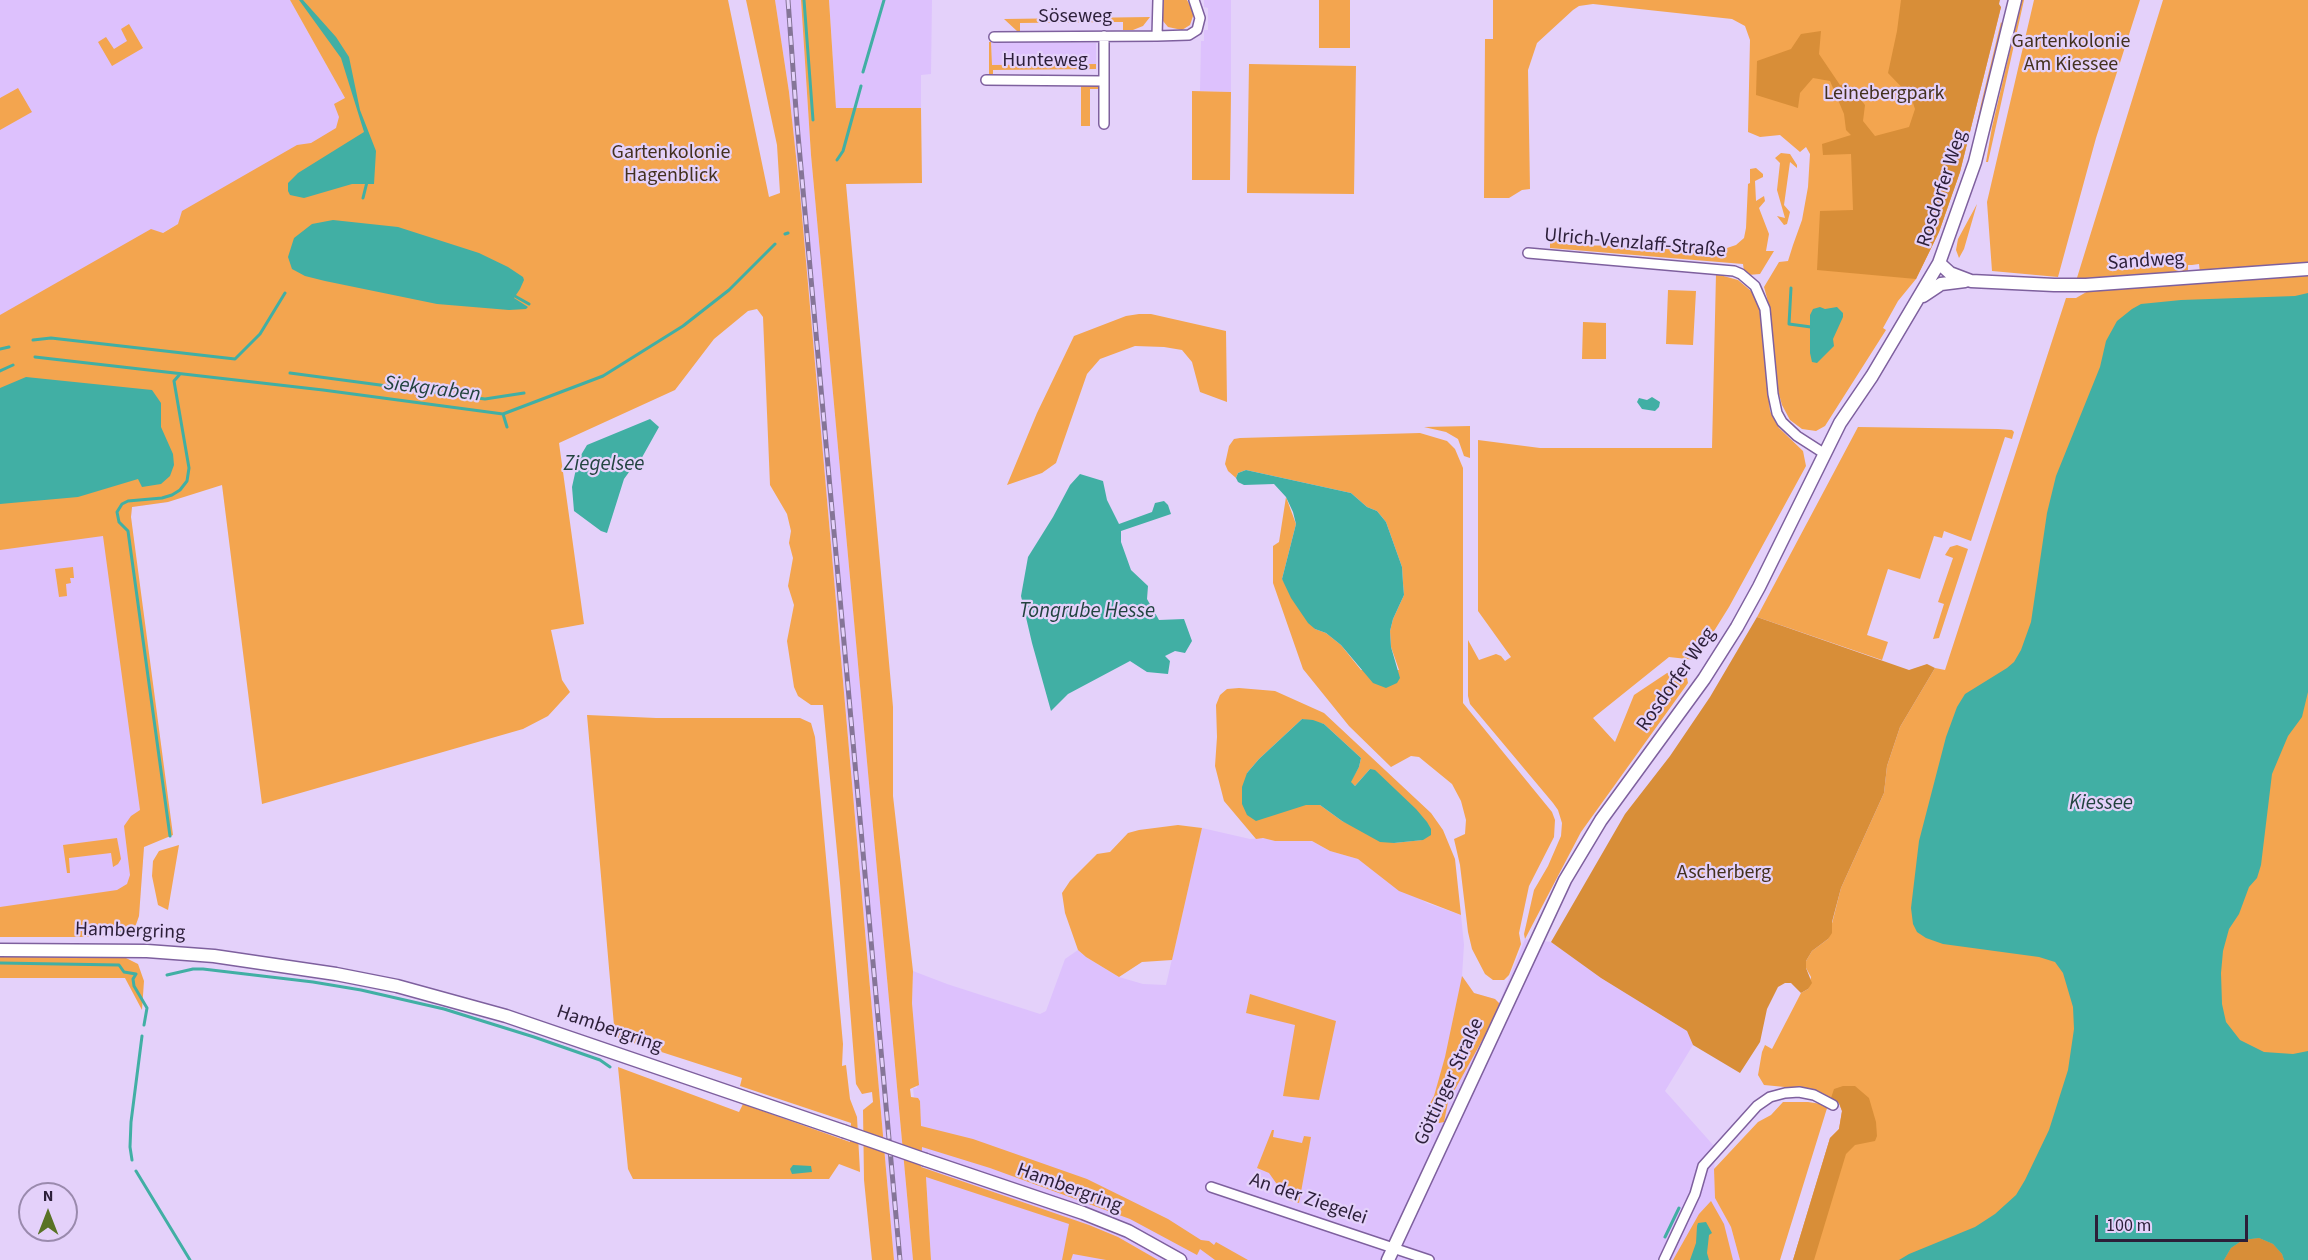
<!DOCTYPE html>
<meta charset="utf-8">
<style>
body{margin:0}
#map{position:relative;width:2308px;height:1260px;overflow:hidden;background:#e4d1fa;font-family:"Source Sans 3",sans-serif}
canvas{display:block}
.north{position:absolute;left:18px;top:1182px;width:60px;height:60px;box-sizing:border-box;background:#e4d1fa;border:2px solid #9a8aad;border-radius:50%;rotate:0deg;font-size:16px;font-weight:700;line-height:24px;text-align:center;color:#2c1f39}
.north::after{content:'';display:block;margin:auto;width:21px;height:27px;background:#587225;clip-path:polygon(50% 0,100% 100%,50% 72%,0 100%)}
.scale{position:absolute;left:2095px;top:1215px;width:153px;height:27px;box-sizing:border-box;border:3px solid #2c1f39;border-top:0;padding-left:8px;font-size:18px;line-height:21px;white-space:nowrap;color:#2c1f39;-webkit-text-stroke:4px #e4d1fa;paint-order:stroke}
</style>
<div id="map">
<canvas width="2308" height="1260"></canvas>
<div class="north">N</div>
<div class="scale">100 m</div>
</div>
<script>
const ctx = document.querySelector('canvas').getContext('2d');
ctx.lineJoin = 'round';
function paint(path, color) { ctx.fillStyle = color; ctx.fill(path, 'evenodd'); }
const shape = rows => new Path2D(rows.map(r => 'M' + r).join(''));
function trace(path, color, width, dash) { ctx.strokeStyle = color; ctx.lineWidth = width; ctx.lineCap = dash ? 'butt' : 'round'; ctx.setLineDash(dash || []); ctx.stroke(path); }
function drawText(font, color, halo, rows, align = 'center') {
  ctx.font = font + ' "Source Sans 3",sans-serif'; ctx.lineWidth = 4.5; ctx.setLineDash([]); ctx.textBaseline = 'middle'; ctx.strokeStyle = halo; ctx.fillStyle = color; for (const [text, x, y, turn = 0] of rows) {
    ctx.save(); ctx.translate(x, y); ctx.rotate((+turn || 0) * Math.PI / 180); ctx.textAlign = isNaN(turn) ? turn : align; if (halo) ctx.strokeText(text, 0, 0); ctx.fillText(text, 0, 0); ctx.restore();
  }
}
paint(shape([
 [0,0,290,0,358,121,10,320,0,338],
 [775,0,801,0,811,155,913,1260,894,1260,800,193,789,92],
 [829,0,932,0,931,74,921,75,921,108,836,108],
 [1204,0,1231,0,1231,92,1200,91,1201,41,1204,41,1204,30,1208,30,1208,8,1204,7],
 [991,43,1096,43,1096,64,992,65],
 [0,374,168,502,132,507,131,517,166,837,144,847,139,916,133,933,115,937,0,937],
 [1202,828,1250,839,1263,838,1275,841,1312,841,1330,851,1358,859,1427,903,1461,915,1464,945,1462,976,1474,993,1495,999,1499,1003,1525,939,1551,942,1601,978,1687,1031,1693,1045,1665,1091,1714,1146,1715,1198,1731,1227,1740,1260,931,1260,926,1177,921,1167,920,1101,914,1097,913,1088,917,1088,912,1003,913,971,947,984,1040,1014,1046,1011,1065,959,1078,950,1086,957,1119,977,1143,984,1166,985]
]), '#ddc1fd');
paint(shape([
 [290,0,728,0,769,197,780,193,777,145,746,0,775,0,789,92,800,193,894,1260,872,1260,864,1180,863,1110,873,1102,872,1092,862,1094,856,1084,840,883,823,705,811,705,798,696,794,687,787,641,794,605,788,586,793,558,789,543,791,531,787,514,770,485,763,317,757,309,748,311,714,339,675,390,559,443,584,624,551,630,562,680,570,692,548,716,523,729,262,804,222,485,168,502,132,507,131,517,173,835,144,847,139,916,133,933,115,937,0,937,0,907,117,890,127,884,130,875,124,826,131,816,140,810,103,536,0,550,0,315,151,229,163,233,178,224,182,211,297,145,311,143,336,128,339,117,334,104,345,98],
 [801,0,829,0,836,108,921,108,922,183,846,184,893,707,893,796,913,971,912,1003,919,1085,910,1089,911,1097,918,1098,920,1101,921,1126,973,1139,1087,1179,1168,1219,1201,1240,1209,1241,1214,1245,1216,1242,1248,1260,1215,1260,1200,1249,1197,1255,1130,1219,990,1168,922,1147,921,1167,1089,1225,1118,1237,1158,1260,1106,1260,1073,1254,1071,1260,1062,1260,1069,1224,926,1177,931,1260,913,1260,811,155],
 [1163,0,1187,0,1194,13,1190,25,1182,30,1168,27,1163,21],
 [1319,0,1350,0,1350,48,1319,48],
 [1493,0,1943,0,2001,7,1960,172,1939,232,1916,279,1898,301,1883,328,1886,330,1825,426,1816,431,1802,429,1790,420,1782,405,1777,387,1770,309,1764,287,1779,262,1788,261,1793,245,1802,220,1808,187,1810,154,1806,147,1800,152,1780,135,1760,137,1748,132,1750,40,1745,26,1732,19,1593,4,1579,6,1573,10,1537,43,1528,70,1530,189,1522,190,1509,198,1484,198,1485,39,1493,39],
 [2022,0,2024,0,1988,162,1986,162,1992,127],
 [2034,0,2140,0,2096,138,2058,277,1992,271,1987,202],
 [2163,0,2308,0,2308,264,2200,273,2199,264,2192,265,2188,265,2188,274,2076,281],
 [1150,17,1143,26,1133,30,1123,30,1123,22,1113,22,1020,23,1020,31,1017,31,1004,19],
 [2001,22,2003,25,1974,138,1981,104],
 [129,24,143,48,112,66,98,42,106,37,114,49,127,41,121,29],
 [989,42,991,42,992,65,1096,64,1096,69,993,70,993,74,989,75],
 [1249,64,1356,66,1354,194,1247,193],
 [1081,86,1099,86,1099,89,1090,89,1090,126,1081,126],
 [18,88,32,112,0,130,0,98],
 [1192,91,1231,92,1230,180,1192,180],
 [1781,153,1790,154,1797,165,1797,168,1790,162,1784,205,1790,212,1787,224,1784,225,1777,216,1785,218,1777,190,1780,163,1775,158],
 [1756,168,1763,174,1763,177,1755,181,1756,201,1764,196,1765,201,1759,208,1769,234,1766,251,1774,251,1760,274,1748,275,1744,271,1743,264,1550,248,1550,238,1569,245,1727,248,1736,245,1744,238,1746,228,1748,184,1750,183,1750,169],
 [1977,204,1964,249,1959,258,1956,250,1958,239],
 [1716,274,1738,280,1751,291,1757,299,1760,311,1770,411,1779,428,1803,451,1806,466,1729,607,1696,660,1669,657,1593,718,1615,742,1634,695,1667,673,1679,671,1687,678,1688,683,1581,832,1525,939,1524,934,1534,890,1548,866,1561,836,1562,823,1558,810,1553,803,1470,704,1468,696,1468,640,1479,660,1496,654,1501,656,1505,661,1511,657,1478,611,1478,440,1540,448,1712,448],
 [2308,274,2308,1260,1793,1260,1830,1138,1839,1129,1842,1111,1839,1103,1818,1092,1806,1089,1764,1085,1758,1075,1762,1052,1765,1045,1772,1049,1801,993,1808,989,1811,977,1806,968,1806,961,1812,951,1828,939,1841,888,1884,793,1887,766,1900,727,1935,668,1945,670,2066,298,2076,298,2090,290],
 [1668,290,1696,291,1693,345,1666,344],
 [1139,314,1151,314,1226,331,1227,402,1200,392,1192,362,1182,350,1164,347,1135,346,1100,359,1087,374,1056,463,1042,473,1007,485,1037,413,1074,336,1126,316],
 [1583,322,1606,323,1606,359,1582,359],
 [1470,426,1470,458,1464,456,1458,439,1446,432,1424,427],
 [1858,427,1998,429,2012,430,2014,432,2012,439,2005,437,1971,541,1944,531,1942,538,1934,536,1920,579,1888,569,1867,635,1888,642,1882,660,1757,617],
 [1420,433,1447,441,1455,449,1463,468,1463,703,1552,812,1555,820,1554,837,1529,886,1519,933,1521,944,1509,975,1504,980,1493,980,1485,974,1472,949,1468,932,1460,865,1454,839,1465,834,1466,820,1461,801,1452,784,1419,757,1411,756,1391,767,1349,726,1303,669,1273,583,1273,546,1279,542,1286,497,1296,524,1282,579,1315,629,1326,633,1341,645,1361,670,1399,670,1391,647,1390,631,1393,619,1404,595,1403,583,1402,567,1386,522,1377,511,1367,507,1351,493,1246,470,1238,473,1236,478,1228,471,1225,464,1229,446,1234,439,1240,438],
 [1957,545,1968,549,1939,638,1933,639,1944,604,1938,602,1953,558,1945,555,1950,547],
 [73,567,74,578,70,578,71,583,66,584,67,596,59,597,55,569],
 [1239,688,1275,691,1324,713,1431,813,1443,830,1455,859,1461,915,1399,891,1358,859,1330,851,1312,841,1275,841,1263,838,1256,839,1224,801,1215,766,1217,737,1216,705,1220,695,1227,689],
 [1302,719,1324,724,1361,758,1359,767,1350,782,1355,786,1370,769,1422,840,1394,843,1342,821,1320,805,1306,805,1247,773,1259,759],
 [587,715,656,718,800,718,811,723,815,737,843,1044,842,1066,846,1065,850,1099,857,1117,860,1172,839,1164,829,1179,633,1179,628,1169,618,1067,739,1112,743,1104,850,1142,851,1123,740,1086,742,1078,615,1037],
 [1178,825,1202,828,1172,960,1142,962,1119,977,1086,957,1078,950,1065,913,1062,893,1070,881,1097,854,1110,852,1128,833,1139,830],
 [117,838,121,859,118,864,113,867,111,853,69,858,70,873,67,873,63,845],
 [179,845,168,910,158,905,152,876,153,861,159,851],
 [55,955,124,957,138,964,144,981,142,1010,125,978,0,978,0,956],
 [1462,976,1474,993,1495,999,1499,1003,1499,1010,1448,1102,1444,1122,1439,1123,1428,1116,1427,1109,1434,1096,1445,1057],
 [1250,994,1336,1021,1319,1100,1283,1096,1295,1025,1246,1013],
 [1783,1102,1808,1102,1828,1105,1780,1260,1740,1260,1731,1227,1715,1198,1714,1169,1758,1122,1771,1115],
 [1272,1130,1274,1130,1273,1137,1302,1143,1304,1136,1311,1137,1299,1203,1288,1200,1269,1173,1257,1168],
 [1711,1201,1724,1224,1733,1260,1673,1260,1699,1214]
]), '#f3a54f');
paint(shape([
 [1901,0,2000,0,1999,4,2001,7,1960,172,1939,232,1916,279,1817,270,1820,211,1853,210,1851,154,1823,155,1822,144,1851,135,1846,130,1844,114,1830,81,1813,78,1800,93,1798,108,1756,95,1757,61,1791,49,1801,34,1821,31,1819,54,1840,85,1848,84,1865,105,1863,121,1875,136,1909,127,1915,109,1911,97,1888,73,1897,31],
 [1757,617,1909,670,1927,664,1935,668,1900,727,1887,766,1884,793,1841,888,1832,922,1832,933,1828,939,1812,951,1806,961,1806,968,1812,983,1808,989,1801,993,1791,983,1785,983,1778,987,1767,1009,1760,1042,1740,1073,1693,1045,1687,1031,1601,978,1551,942,1625,814,1670,756,1710,697],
 [1843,1086,1855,1086,1869,1098,1876,1122,1877,1136,1875,1141,1855,1145,1846,1154,1814,1260,1793,1260,1830,1138,1839,1129,1842,1111,1839,1103,1831,1098,1834,1089],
 [2259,1238,2273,1244,2282,1254,2284,1260,2224,1260,2231,1248,2243,1240]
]), '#d88e38');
paint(shape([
 [299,0,303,0,336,37,349,57,360,110,376,151,374,184,352,184,304,198,290,195,288,191,288,183,298,173,364,132,341,58],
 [333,220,398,227,479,253,508,267,523,277,524,280,520,289,514,298,528,307,526,309,509,310,437,304,325,281,305,276,292,269,288,257,294,238,312,224],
 [2308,293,2308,692,2302,717,2288,736,2272,774,2261,865,2257,878,2249,887,2239,914,2229,929,2223,951,2221,973,2222,1004,2226,1022,2240,1040,2264,1052,2293,1054,2308,1051,2308,1260,2284,1260,2282,1254,2273,1244,2259,1238,2243,1240,2231,1248,2224,1260,1899,1260,1909,1254,1975,1227,1995,1214,2016,1195,2025,1180,2049,1130,2068,1070,2074,1029,2073,1007,2063,973,2055,962,2039,957,1943,944,1926,938,1917,932,1913,924,1911,908,1919,841,1946,737,1957,707,1965,694,2007,668,2014,662,2021,650,2031,622,2047,513,2056,476,2100,367,2106,341,2117,321,2132,309,2141,304,2181,300,2295,296],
 [1820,307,1825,309,1837,307,1843,313,1843,317,1833,339,1834,346,1817,363,1812,362,1810,353,1810,315,1813,309],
 [26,377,152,390,161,403,161,427,173,454,174,465,170,476,161,484,142,487,138,479,78,497,0,504,0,388],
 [1652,397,1660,402,1659,407,1655,411,1642,409,1637,402,1639,398,1647,400],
 [650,419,659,427,640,461,632,468,624,479,607,533,601,531,574,511,572,487,578,460,587,445],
 [1246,470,1351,493,1367,507,1377,511,1386,522,1402,567,1403,583,1404,595,1393,619,1390,631,1391,647,1400,678,1397,683,1386,688,1373,683,1341,645,1326,633,1315,629,1308,623,1291,598,1282,579,1296,524,1293,512,1286,497,1274,484,1244,485,1238,482,1236,478,1238,473],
 [1080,474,1103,481,1107,500,1119,524,1152,512,1155,503,1164,501,1168,505,1171,514,1121,531,1121,542,1131,570,1148,586,1147,599,1159,620,1184,619,1192,641,1185,653,1175,651,1165,656,1170,661,1168,674,1147,672,1130,661,1068,694,1051,711,1032,643,1021,596,1028,557,1053,517,1070,485],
 [1302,719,1313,720,1324,724,1361,758,1359,767,1351,782,1355,786,1370,769,1375,770,1416,809,1427,822,1431,829,1431,835,1423,840,1394,843,1380,842,1342,821,1320,805,1306,805,1256,821,1247,815,1242,804,1242,787,1247,773,1259,759],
 [793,1165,811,1166,812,1172,792,1174,790,1169],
 [1706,1222,1712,1233,1709,1235,1707,1253,1709,1260,1690,1260,1696,1243,1697,1226,1698,1223]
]), '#41afa4');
trace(shape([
 [804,0,813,120],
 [863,72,884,0],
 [837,160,843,151,861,86],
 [363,198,367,182],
 [785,234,788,233],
 [1791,288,1789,324,1811,327],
 [513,295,529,304],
 [33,340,51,338,235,359,260,334,285,293],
 [0,349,9,347],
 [35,357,323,390,503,414,603,376,683,326,729,290,775,244],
 [0,371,13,365],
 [290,373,485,399,524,393],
 [503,414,507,427],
 [170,836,128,531,119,522,117,512,122,504,128,501,162,498,172,495,180,490,187,481,189,468,174,381,180,374],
 [97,935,126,932,129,934],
 [0,963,119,965,124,972,136,974,133,979,134,986,147,1008,144,1025],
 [167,975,193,969,203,969,313,982,361,990,444,1009,534,1037,600,1060,610,1067],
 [132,1160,130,1147,131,1122,142,1036],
 [136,1171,190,1260],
 [1665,1237,1679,1208]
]), '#41afa4', 3);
const street = shape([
 [1158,0,1157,36,1189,35,1197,30,1200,18,1194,0],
 [1104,36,1104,124],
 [994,37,1157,36],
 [986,80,1103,81],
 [1528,253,1734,271,1741,274,1755,286,1765,309,1773,394,1777,413,1782,422,1797,436,1825,454],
 [1211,1187,1429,1260],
 [1664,1260,1695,1194,1703,1166,1757,1106,1770,1097,1785,1093,1799,1092,1814,1095,1833,1105]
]);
const secondary = shape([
 [1939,263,1950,273,1971,281,2054,285,2086,285,2308,269],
 [1923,296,1941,284,1965,281],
 [0,950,147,951,214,956,336,974,397,986,506,1016,843,1131],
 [926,1160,1083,1213,1128,1231,1180,1260],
 [1388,1260,1565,880,1601,820,1704,679,1737,627,1759,587,1840,423,1872,376,1939,263,1975,162,2015,0]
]);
trace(street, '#7e609e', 12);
trace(secondary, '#7e609e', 15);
trace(street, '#fff', 9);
trace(secondary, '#fff', 12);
const rail = shape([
 [788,0,797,124,900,1260]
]);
trace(rail, '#857597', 5);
trace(rail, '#e4d1fa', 3, [9]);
const secondaryBridge = shape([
 [843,1131,926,1160]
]);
trace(secondaryBridge, '#7e609e', 15, []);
trace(secondaryBridge, '#fff', 12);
drawText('20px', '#2c1f39', '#e4d1fa', [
 ["Söseweg",1075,18],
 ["Hunteweg",1045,62],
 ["Rosdorfer Weg",1943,189,-72],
 ["Ulrich-Venzlaff-Straße",1635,244,5],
 ["Sandweg",2146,262,-4],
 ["Rosdorfer Weg",1677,680,-55],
 ["Hambergring",130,932,2],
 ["Hambergring",609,1030,19],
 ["Göttinger Straße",1450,1082,-65],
 ["Hambergring",1069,1189,20],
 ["An der Ziegelei",1308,1200,19]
]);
drawText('20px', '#43311f', '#e4d1fa', [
 ["Gartenkolonie",2071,43],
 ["Am Kiessee",2071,66],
 ["Leinebergpark",1884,95],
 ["Gartenkolonie",671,154],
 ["Hagenblick",671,177],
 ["Ascherberg",1724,874]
]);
drawText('italic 21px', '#22433f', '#e4d1fa', [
 ["Siekgraben",432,390,7],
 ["Ziegelsee",604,465],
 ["Tongrube Hesse",1087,612],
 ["Kiessee",2101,804]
]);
</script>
